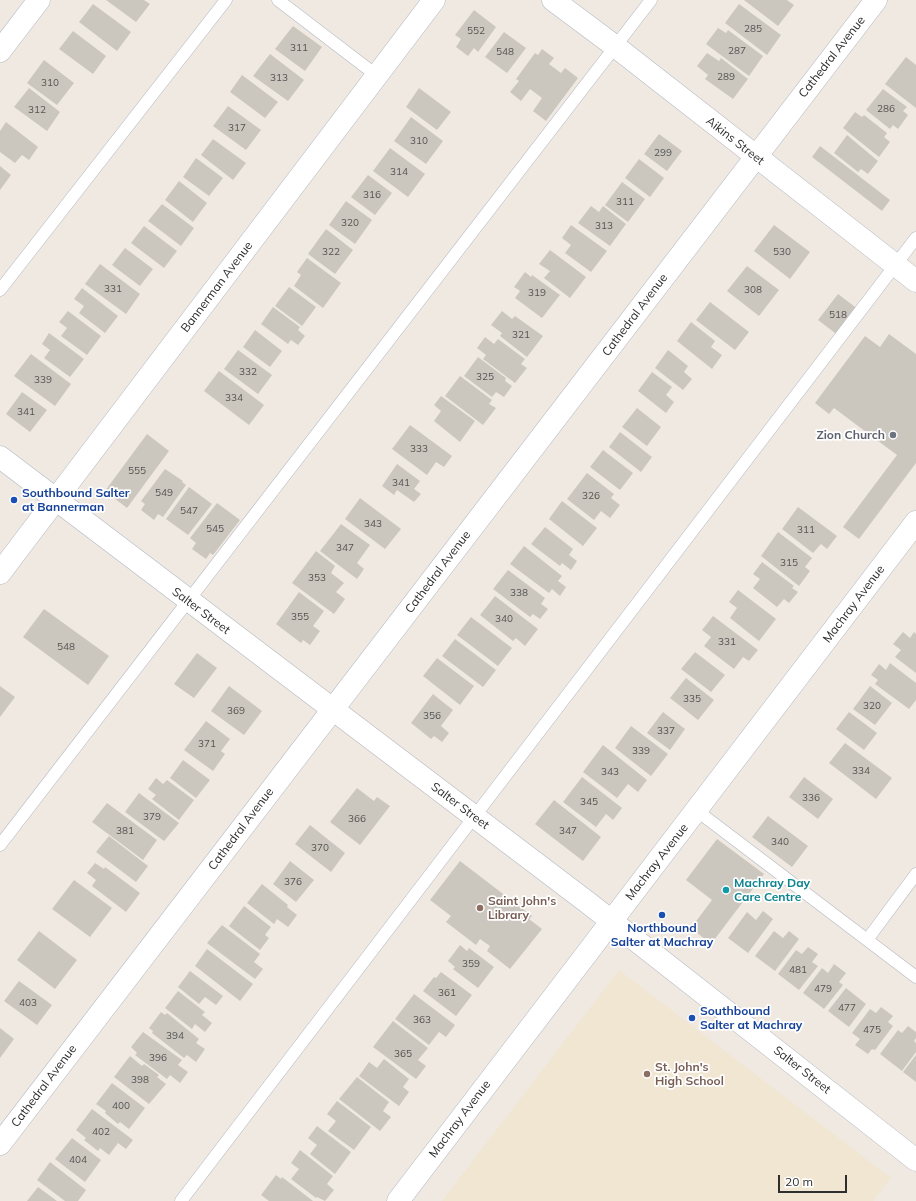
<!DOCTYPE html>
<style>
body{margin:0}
#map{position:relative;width:916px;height:1201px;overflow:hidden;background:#efe9e1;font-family:Mulish,sans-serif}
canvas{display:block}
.scale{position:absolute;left:778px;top:1175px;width:69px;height:18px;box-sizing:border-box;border:2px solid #2e2e2e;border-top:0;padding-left:5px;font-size:12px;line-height:14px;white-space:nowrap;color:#2e2e2e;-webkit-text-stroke:3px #fff;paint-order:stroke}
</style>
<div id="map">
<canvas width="916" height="1201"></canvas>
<div class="scale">20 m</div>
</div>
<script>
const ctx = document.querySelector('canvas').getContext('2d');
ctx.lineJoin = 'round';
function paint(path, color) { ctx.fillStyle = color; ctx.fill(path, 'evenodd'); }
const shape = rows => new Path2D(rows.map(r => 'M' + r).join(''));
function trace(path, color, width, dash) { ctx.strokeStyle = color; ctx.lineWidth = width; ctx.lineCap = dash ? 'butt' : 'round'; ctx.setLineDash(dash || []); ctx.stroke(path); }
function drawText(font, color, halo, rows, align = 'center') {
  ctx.font = font + ' Mulish,sans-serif'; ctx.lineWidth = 3.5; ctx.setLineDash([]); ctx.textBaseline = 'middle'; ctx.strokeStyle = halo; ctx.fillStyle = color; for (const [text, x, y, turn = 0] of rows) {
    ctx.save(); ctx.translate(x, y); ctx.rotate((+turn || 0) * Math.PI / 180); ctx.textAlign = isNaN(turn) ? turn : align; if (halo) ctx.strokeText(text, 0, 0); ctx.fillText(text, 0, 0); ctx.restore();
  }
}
paint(shape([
 [619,970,891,1178,873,1201,442,1201]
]), '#f0e6d1');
paint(shape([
 [106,0,144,0,150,4,136,22],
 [744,0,787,0,794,5,778,26],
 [93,4,131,32,117,51,79,22],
 [739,4,781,35,767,55,725,23],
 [474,10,496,27,478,52,474,48,468,56,456,47,461,39,455,35],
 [293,26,322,47,305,71,275,49],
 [718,28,726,33,728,30,763,56,749,76,706,44],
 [73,31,106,56,93,74,59,49],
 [504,32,526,48,507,73,485,57],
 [542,49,554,58,549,64,561,73,565,68,578,78,546,121,533,111,542,98,530,89,521,101,510,92,519,81,516,79,535,53,538,55],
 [707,53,719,61,721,58,748,79,733,99,705,79,708,75,697,66],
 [270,54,304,80,288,101,253,76],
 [906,57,916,65,916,108,885,84],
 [44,60,74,83,57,105,27,83],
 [242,75,278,102,265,118,230,92],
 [29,88,60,112,47,131,14,107],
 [419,88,451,112,437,130,406,107],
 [883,89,907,107,903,111,908,115,898,129,893,125,890,129,866,110],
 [228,106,261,130,246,150,213,126],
 [855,112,862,117,864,115,887,133,884,137,890,142,879,157,843,128],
 [411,117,443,141,426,164,394,141],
 [6,122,38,147,29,160,22,155,15,163,0,152,0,131],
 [659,134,682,151,667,171,644,154],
 [847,135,878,161,868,174,861,169,858,172,834,153],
 [213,139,246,163,233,180,201,155],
 [820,146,890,200,882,211,812,157],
 [390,148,425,174,408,197,373,171],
 [196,158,223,178,209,196,183,177],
 [639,159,664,178,650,197,625,178],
 [0,166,11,175,0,190],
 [368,175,392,193,375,215,351,197],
 [179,181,207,203,193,222,165,200],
 [622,182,645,199,628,222,605,205],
 [346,201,372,220,355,244,329,225],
 [162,204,194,228,181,246,148,221],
 [591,206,599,212,603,206,626,224,610,246,578,223],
 [571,225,607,251,591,272,565,253,571,245,562,238],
 [774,225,810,252,790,279,754,251],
 [144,226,177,251,164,268,131,243],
 [326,229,353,250,335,274,308,254],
 [125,248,153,269,140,286,112,265],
 [550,250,586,277,570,298,544,278,550,271,539,264],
 [307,258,341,283,323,308,294,286,301,275,297,272],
 [100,264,140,294,126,314,85,284],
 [747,266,779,290,759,316,727,291],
 [525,272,531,277,532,275,560,295,542,318,515,298,520,291,514,287],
 [289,287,316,307,302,326,275,306],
 [82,288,118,316,105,333,79,313,84,306,74,299],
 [838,294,859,310,839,336,818,320],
 [710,302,749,332,735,350,696,320],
 [273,307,300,327,298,330,305,336,298,345,291,340,288,344,261,324],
 [68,311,101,336,87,355,61,336,67,328,59,322],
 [502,311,512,319,515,316,543,336,527,357,500,336,502,333,491,325],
 [691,322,715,341,711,347,722,355,712,369,677,341],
 [255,330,282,351,270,367,243,347],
 [49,333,84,359,70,377,44,358,50,350,42,344],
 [889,334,916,354,916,463,859,539,843,527,897,455,834,408,829,414,815,403,865,336,880,347],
 [485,337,494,344,498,339,525,359,521,364,527,368,515,383,483,359,486,355,477,348],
 [238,350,272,375,258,394,224,369],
 [668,350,688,366,684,372,692,379,683,390,655,368],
 [31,354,71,384,55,406,14,376],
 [478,357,506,378,505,381,512,386,504,397,496,392,492,397,464,376],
 [219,371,264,405,249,425,204,391],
 [652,372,672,387,666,395,674,402,666,413,638,391],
 [460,376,492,400,489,404,496,408,483,425,445,396],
 [22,392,47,410,30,432,6,414],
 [441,396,475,421,460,442,434,421,441,411,434,405],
 [637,408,661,427,647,446,622,427],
 [410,425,452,456,444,467,436,462,427,475,392,449],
 [620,432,652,457,641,472,609,447],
 [147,434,169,451,127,508,105,491],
 [603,450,633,473,620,490,590,467],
 [397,464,420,481,414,489,421,494,414,502,397,490,394,495,382,486],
 [165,469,183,481,182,482,186,485,163,517,158,514,154,520,141,510,145,504,141,501],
 [587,473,614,494,611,498,620,505,610,518,601,511,594,520,567,499],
 [189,487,212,504,188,535,166,519],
 [360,498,401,529,385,549,345,519],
 [562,501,597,528,583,546,549,519],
 [217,503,240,520,213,555,210,553,206,559,192,549,196,543,190,538],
 [798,507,837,536,827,549,821,544,813,553,782,529],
 [341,524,370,545,357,563,364,569,357,579,320,551],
 [545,527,573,549,569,555,577,561,571,570,562,563,560,566,531,544],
 [778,532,812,558,805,567,810,571,799,586,761,556],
 [524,546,562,576,558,581,566,587,560,596,552,589,549,593,510,564],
 [316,551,335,566,331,573,344,583,336,592,345,599,334,614,292,583],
 [762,562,794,586,792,588,798,592,789,603,784,599,777,607,753,588,760,579,753,574],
 [508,570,545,598,541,604,548,609,540,619,533,614,530,617,493,589],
 [738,590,776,619,759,641,730,618,737,608,729,602],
 [299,592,324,611,313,626,320,631,310,645,303,640,301,643,276,624],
 [495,596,538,629,525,646,516,638,513,641,480,615],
 [44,609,109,656,88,685,23,637],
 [713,616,758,650,749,661,743,657,734,669,704,646,711,637,702,630],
 [471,617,512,648,498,666,457,635],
 [903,632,910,638,914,632,916,634,916,673,895,657,901,650,893,644],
 [455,639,496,670,483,687,442,656],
 [695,652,725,675,711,692,681,669],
 [197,653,217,668,194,698,174,684],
 [437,658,474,686,460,705,423,676],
 [890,663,916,683,916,700,909,709,875,684,878,680,871,675,879,664,886,670],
 [686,678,714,700,698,720,670,698],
 [0,686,15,697,0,717],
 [229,686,262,711,244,735,211,711],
 [870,686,892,703,875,725,853,709],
 [433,694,453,710,441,726,449,733,442,742,434,736,431,739,411,723],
 [663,712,685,729,670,750,647,733],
 [849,712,877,733,864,750,836,729],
 [206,721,230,739,221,751,225,754,213,771,184,750],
 [631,726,668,754,651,776,615,748],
 [845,743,892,778,876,799,829,763],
 [603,745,647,780,638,792,628,784,617,798,583,772],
 [183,760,210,780,196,798,170,778],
 [582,777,622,808,613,820,606,814,596,827,563,802],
 [804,777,833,799,818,819,789,797],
 [156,778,163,784,167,780,194,800,179,820,152,799,156,795,148,789],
 [357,788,374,801,377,797,390,806,360,845,330,822],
 [139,793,179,823,164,841,125,812],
 [554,800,601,837,583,861,535,824],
 [107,803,157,840,143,860,92,822],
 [768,816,808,846,792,867,752,837],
 [310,825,345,853,331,872,295,844],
 [109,836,148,866,136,882,96,852],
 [717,839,764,874,711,944,691,928,712,900,686,880],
 [290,861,314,880,296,902,273,884],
 [460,861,532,916,529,919,542,929,510,969,487,951,490,946,480,939,476,945,446,922,451,916,430,900],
 [95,863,104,869,105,867,140,893,126,912,92,886,96,880,87,873],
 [74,880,112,908,90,937,52,909],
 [262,884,288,905,287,907,297,915,288,927,277,919,274,924,247,903],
 [244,906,271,927,265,935,269,938,260,950,229,926],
 [763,911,773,919,748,953,728,938,747,912,756,920],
 [222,925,260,954,254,962,263,969,255,979,207,943],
 [39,931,77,960,55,989,17,960],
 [774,931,783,938,789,931,799,939,775,971,755,956],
 [460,945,467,951,469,948,494,967,478,988,453,969,455,967,448,961],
 [808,947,818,954,812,962,818,966,799,990,778,974,796,950,802,954],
 [207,949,253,984,240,1001,195,966],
 [834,964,846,973,839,982,843,985,824,1009,803,993,822,968,828,973],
 [190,971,223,996,216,1005,205,997,199,1004,178,987],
 [441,972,472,995,456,1016,423,991,434,977,436,978],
 [19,981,52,1005,37,1025,4,1001],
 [846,988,866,1004,849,1027,828,1011],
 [178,991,205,1012,202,1015,212,1023,205,1032,195,1024,192,1029,165,1008],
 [414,994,455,1025,446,1037,439,1032,429,1045,395,1019],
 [881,1007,893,1016,888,1022,893,1026,875,1050,872,1049,868,1054,855,1045,860,1039,852,1033,870,1009,876,1013],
 [161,1012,165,1015,167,1013,199,1039,196,1043,205,1049,196,1062,187,1055,184,1058,152,1033,153,1031,149,1028],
 [393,1021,428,1048,418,1060,426,1066,416,1079,373,1047],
 [908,1026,916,1032,916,1038,914,1041,916,1043,916,1052,902,1071,880,1054,898,1030,902,1033],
 [0,1028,14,1039,0,1058],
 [143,1032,182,1060,178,1065,188,1072,180,1083,170,1075,167,1079,135,1055,137,1053,131,1047],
 [916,1055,916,1082,903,1072],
 [130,1056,142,1066,144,1064,159,1075,157,1077,166,1084,149,1104,114,1077],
 [384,1059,409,1079,403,1087,409,1092,399,1106,359,1076,369,1062,377,1068],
 [357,1077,389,1102,383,1111,391,1117,380,1131,339,1099],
 [112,1083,145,1108,129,1129,120,1122,118,1124,105,1113,106,1111,96,1104],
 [337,1101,371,1127,354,1150,328,1131,336,1121,327,1114],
 [92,1109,133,1140,126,1149,118,1143,109,1155,100,1148,98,1151,84,1140,86,1138,76,1130],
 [317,1126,351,1152,335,1174,310,1154,317,1145,308,1138],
 [72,1138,101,1160,85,1182,55,1159],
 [300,1150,333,1176,327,1184,334,1190,325,1201,317,1197,316,1198,291,1179,299,1169,291,1163],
 [50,1162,86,1190,78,1201,65,1201,37,1180],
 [276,1175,281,1179,282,1177,313,1201,269,1201,261,1195],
 [38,1187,57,1201,27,1201]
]), '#cbc7bf');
const lane = shape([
 [278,0,376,75],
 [0,290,226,0],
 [696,810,916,977],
 [0,845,651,0],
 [867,940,916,874],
 [181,1201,916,238]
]);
const street = shape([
 [553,0,616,47,916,281],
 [0,51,39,0],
 [0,573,434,0],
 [0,1144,876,0],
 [398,1201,916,522]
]);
const secondary = shape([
 [0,457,587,902,916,1160]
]);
trace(lane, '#b4b7c1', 13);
trace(street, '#b4b7c1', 23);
trace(secondary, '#b4b7c1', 23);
trace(lane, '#fff', 12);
trace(street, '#fff', 22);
trace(secondary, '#fff', 22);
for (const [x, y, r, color] of [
 [893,435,4,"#6b7280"],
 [14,500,4,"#1a4fb4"],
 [726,890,4,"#0f9aa8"],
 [480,908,4,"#8d6e63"],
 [662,915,4,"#1a4fb4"],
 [692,1018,4,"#1a4fb4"],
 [647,1074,4,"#8d6e63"]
]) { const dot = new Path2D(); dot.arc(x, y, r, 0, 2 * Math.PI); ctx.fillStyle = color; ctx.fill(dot); trace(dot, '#fff', 1.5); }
drawText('10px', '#555452', null, [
 ["285",753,29],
 ["552",476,31],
 ["311",299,48],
 ["287",737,51],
 ["548",505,52],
 ["289",726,77],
 ["313",279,78],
 ["310",50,83],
 ["286",886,109],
 ["312",37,110],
 ["317",237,128],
 ["310",419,141],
 ["299",663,153],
 ["314",399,172],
 ["316",372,195],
 ["311",625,202],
 ["320",350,223],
 ["313",604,226],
 ["322",331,252],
 ["530",782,252],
 ["331",113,289],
 ["308",753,290],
 ["319",537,293],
 ["518",838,315],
 ["321",521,335],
 ["332",248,372],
 ["325",485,377],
 ["339",43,380],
 ["334",234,398],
 ["341",26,412],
 ["333",419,449],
 ["555",137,471],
 ["341",401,483],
 ["549",164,493],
 ["326",591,496],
 ["547",189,511],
 ["343",373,524],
 ["545",215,529],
 ["311",806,530],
 ["347",345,548],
 ["315",789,563],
 ["353",317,578],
 ["338",519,593],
 ["355",300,617],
 ["340",504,619],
 ["331",727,642],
 ["548",66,647],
 ["335",692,699],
 ["320",872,706],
 ["369",236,711],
 ["356",432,716],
 ["337",666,731],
 ["371",207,744],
 ["339",641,751],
 ["334",861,771],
 ["343",610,772],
 ["336",811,798],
 ["345",589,802],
 ["379",152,817],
 ["366",357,819],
 ["381",125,831],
 ["347",568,831],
 ["340",780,842],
 ["370",320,848],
 ["376",293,882],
 ["359",471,964],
 ["481",798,970],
 ["479",823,989],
 ["361",447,993],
 ["403",28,1003],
 ["477",847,1008],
 ["363",422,1020],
 ["475",872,1030],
 ["394",175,1036],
 ["365",403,1054],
 ["396",158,1058],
 ["398",140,1080],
 ["400",121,1106],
 ["402",101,1132],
 ["404",78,1160]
]);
drawText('12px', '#2e2e2e', '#fff', [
 ["Cathedral Avenue",832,57,-52],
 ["Aikins Street",735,141,38],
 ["Bannerman Avenue",217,287,-53],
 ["Cathedral Avenue",635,315,-53],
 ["Cathedral Avenue",438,572,-53],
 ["Machray Avenue",854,604,-53],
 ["Salter Street",201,611,37],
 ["Salter Street",460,806,37],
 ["Cathedral Avenue",241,829,-53],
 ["Machray Avenue",657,862,-52],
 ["Salter Street",802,1070,38],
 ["Cathedral Avenue",44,1086,-53],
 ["Machray Avenue",460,1119,-53]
]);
drawText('bold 12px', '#5b616d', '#fff', [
 ["Zion Church",885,435]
], 'right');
drawText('bold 12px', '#164399', '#fff', [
 ["Southbound Salter",22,493],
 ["at Bannerman",22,507],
 ["Northbound",662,928,"center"],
 ["Salter at Machray",662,942,"center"],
 ["Southbound",700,1011],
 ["Salter at Machray",700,1025]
], 'left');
drawText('bold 12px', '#0d838f', '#fff', [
 ["Machray Day",734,883],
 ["Care Centre",734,897]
], 'left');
drawText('bold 12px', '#785e54', '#fff', [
 ["Saint John's",488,901],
 ["Library",488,915],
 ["St. John's",655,1067],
 ["High School",655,1081]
], 'left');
</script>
